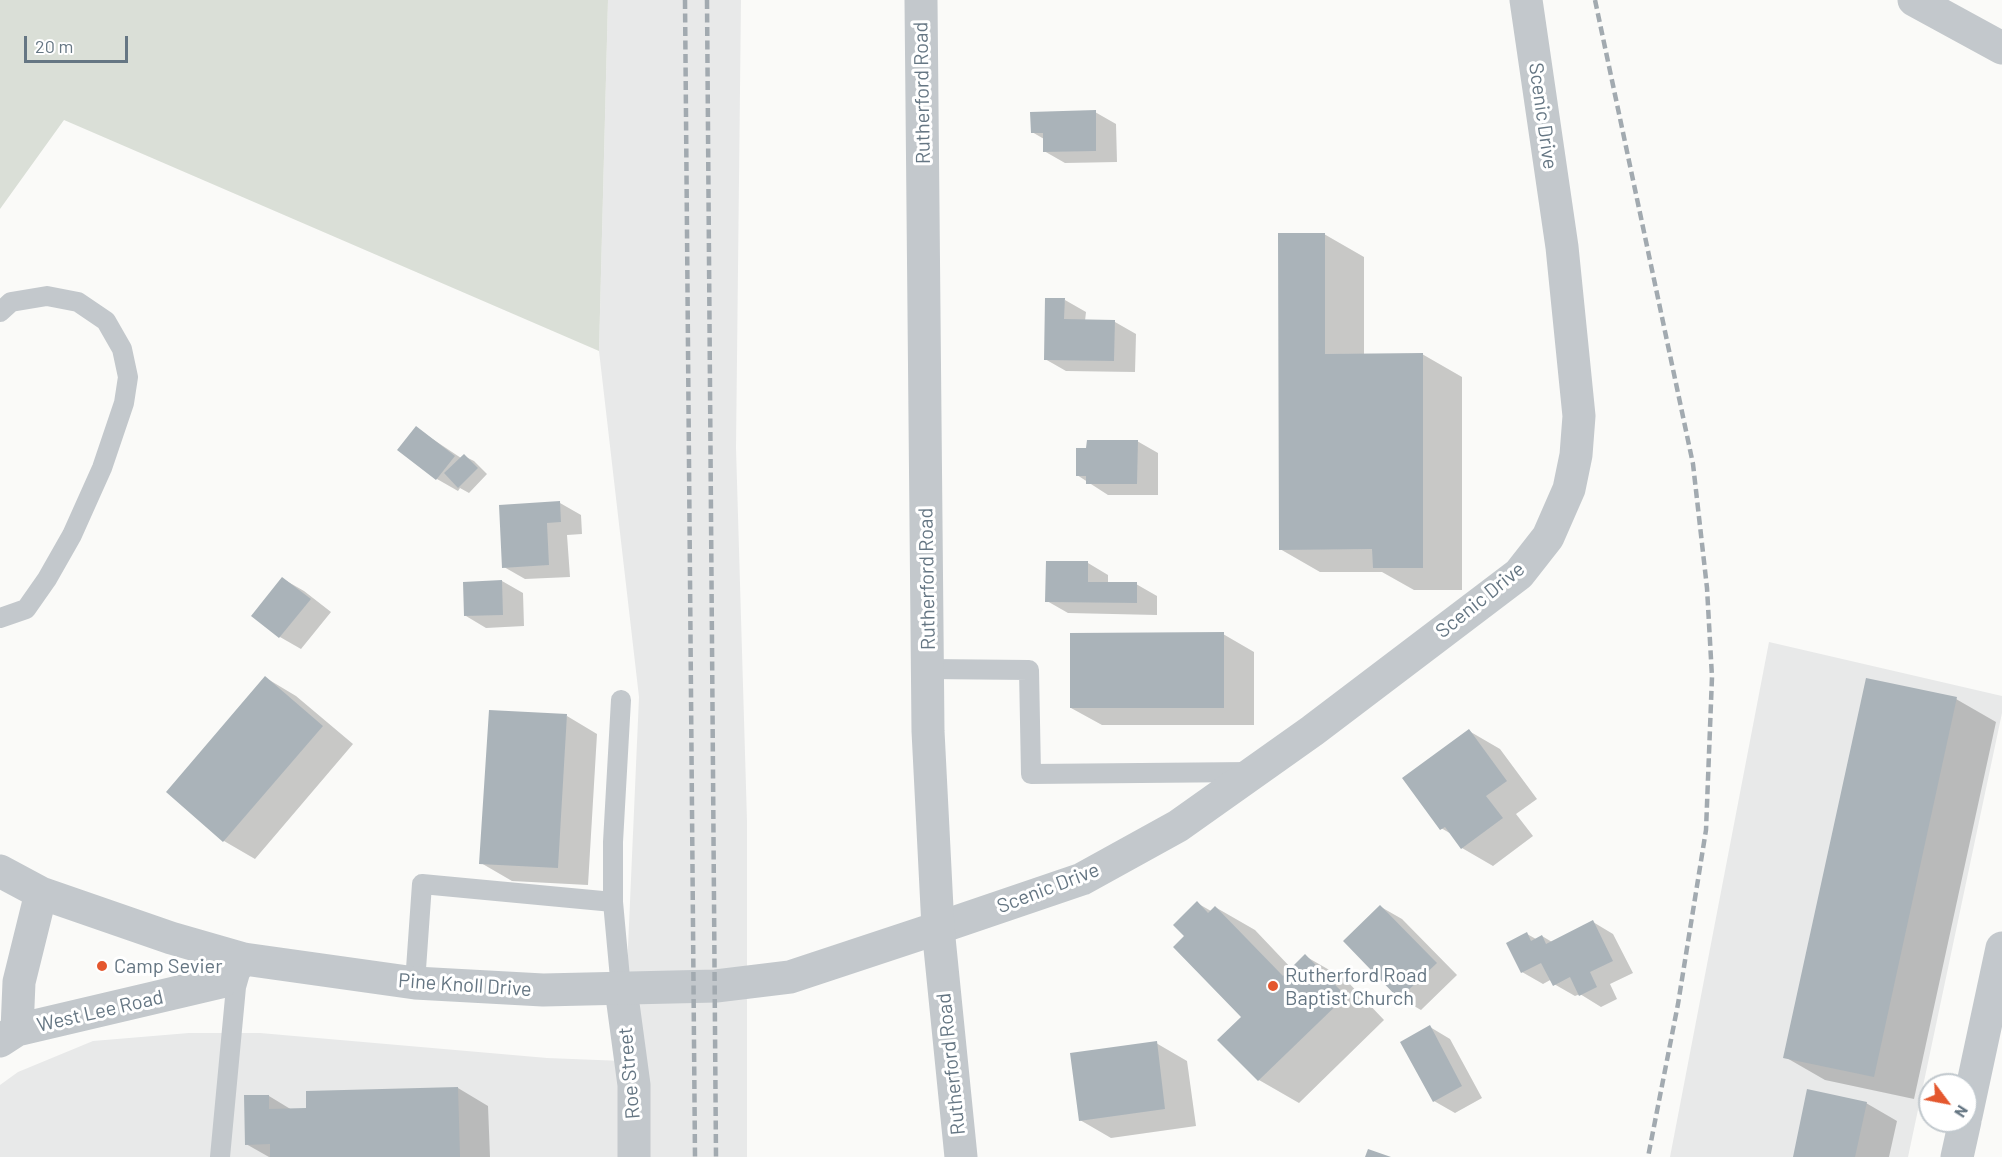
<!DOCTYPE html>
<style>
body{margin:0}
#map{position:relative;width:2002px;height:1157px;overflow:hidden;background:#fafaf8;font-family:Barlow,sans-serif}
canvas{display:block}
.north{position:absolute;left:1918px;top:1073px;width:60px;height:60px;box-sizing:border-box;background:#fff;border:2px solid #c1c8cd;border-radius:50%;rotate:122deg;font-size:16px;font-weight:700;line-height:24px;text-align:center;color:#657683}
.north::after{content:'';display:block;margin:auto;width:21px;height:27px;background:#e4572e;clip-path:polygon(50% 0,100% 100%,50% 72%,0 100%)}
.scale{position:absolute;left:24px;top:36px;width:104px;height:27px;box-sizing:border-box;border:3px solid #657683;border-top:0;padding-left:8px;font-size:18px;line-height:21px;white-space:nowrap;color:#657683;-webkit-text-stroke:4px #fff;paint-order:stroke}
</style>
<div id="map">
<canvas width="2002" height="1157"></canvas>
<div class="north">N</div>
<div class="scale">20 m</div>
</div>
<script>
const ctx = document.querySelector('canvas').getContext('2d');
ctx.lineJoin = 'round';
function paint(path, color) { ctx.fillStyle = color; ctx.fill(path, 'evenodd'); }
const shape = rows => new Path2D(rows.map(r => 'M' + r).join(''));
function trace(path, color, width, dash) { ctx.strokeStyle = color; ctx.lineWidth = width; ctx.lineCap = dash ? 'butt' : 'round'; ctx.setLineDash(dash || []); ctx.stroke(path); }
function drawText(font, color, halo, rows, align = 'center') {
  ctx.font = font + ' Barlow,sans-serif'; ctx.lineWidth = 6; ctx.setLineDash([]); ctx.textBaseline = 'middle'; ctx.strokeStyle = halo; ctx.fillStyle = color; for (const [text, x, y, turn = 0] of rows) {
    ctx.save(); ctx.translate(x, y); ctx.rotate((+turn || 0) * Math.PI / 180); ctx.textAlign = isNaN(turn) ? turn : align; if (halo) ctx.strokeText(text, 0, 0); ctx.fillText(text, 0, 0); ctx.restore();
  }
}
paint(shape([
 [608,0,741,0,736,448,747,821,747,1157,0,1157,0,1085,18,1072,93,1041,189,1033,260,1033,547,1058,623,1061,639,697,599,351],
 [1769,642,2002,696,2002,713,1908,1157,1670,1157]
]), '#e8e9e9');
paint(shape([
 [0,0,608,0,599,351,64,120,0,209]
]), '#dadfd7');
paint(shape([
 [1095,112,1116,124,1117,162,1065,163,1044,151,1044,139,1032,132],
 [1324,234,1364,257,1364,355,1422,354,1462,377,1462,590,1414,590,1382,572,1320,572,1280,549],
 [1065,300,1086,312,1085,321,1115,322,1136,334,1135,372,1066,371,1045,359],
 [416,428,461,458,464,456,474,461,487,474,469,493,460,488,458,491,437,479,399,450],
 [1137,441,1158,453,1158,495,1108,495,1077,475],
 [560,503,581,515,582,534,567,535,570,577,525,579,504,567],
 [1088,563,1108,575,1108,583,1136,584,1157,596,1157,615,1068,613,1047,601],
 [283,579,304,591,331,612,301,649,280,637],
 [502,581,523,593,524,626,486,628,466,616],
 [1223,634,1254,652,1254,725,1102,725,1071,708],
 [266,678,296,696,353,744,255,859,224,841,168,792],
 [1956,699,1996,722,1914,1099,1825,1080,1785,1057],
 [567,716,597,734,588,885,512,881,481,863],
 [1469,731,1500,749,1537,799,1516,814,1533,836,1493,866,1462,848,1453,835,1441,828],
 [1197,903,1211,911,1215,907,1255,930,1292,969,1305,956,1345,979,1384,1020,1299,1103,1259,1080,1243,1017,1186,936],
 [1381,907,1402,919,1457,975,1421,1010,1400,998,1345,941],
 [1593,922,1613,934,1633,973,1610,984,1617,999,1601,1007,1580,994,1575,996,1554,984,1552,979,1543,984,1522,972,1527,934,1536,939,1542,936,1552,942],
 [1430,1027,1450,1039,1482,1098,1455,1113,1434,1101],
 [1156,1043,1187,1061,1196,1126,1111,1138,1080,1120],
 [458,1088,488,1106,490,1157,269,1157,246,1144,269,1096,292,1110,307,1109],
 [1866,1103,1897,1121,1889,1157,1794,1157]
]), '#0003');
paint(shape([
 [1096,110,1096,151,1043,152,1043,133,1031,133,1030,112],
 [1278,233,1325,233,1325,354,1423,353,1423,568,1373,568,1372,549,1279,550],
 [1045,298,1065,298,1064,319,1115,320,1114,361,1044,360],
 [416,426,455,456,436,480,397,450],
 [1087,440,1138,440,1137,484,1086,484,1086,476,1076,476,1076,448,1086,448],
 [464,454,478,468,458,488,444,473],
 [560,501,561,522,547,523,549,565,502,568,499,505],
 [1046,561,1088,561,1088,582,1137,582,1137,603,1045,602],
 [282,577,311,599,279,638,251,616],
 [502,580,503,615,464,616,463,582],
 [1224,632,1224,708,1070,708,1070,633],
 [265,676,323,726,223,842,166,792],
 [1866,678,1957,697,1874,1077,1783,1058],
 [489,710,567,714,558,868,479,864],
 [1469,729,1507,781,1486,796,1503,818,1461,849,1445,827,1440,830,1402,778],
 [1197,901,1208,913,1215,906,1283,976,1305,954,1346,996,1258,1081,1217,1040,1241,1017,1173,947,1184,936,1173,925],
 [1380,905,1437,963,1399,999,1343,941],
 [1593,920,1613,961,1590,972,1597,987,1579,996,1570,977,1553,986,1541,963,1521,973,1506,943,1527,932,1531,941,1542,935,1546,944],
 [1430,1025,1462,1086,1433,1102,1400,1042],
 [1157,1041,1165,1109,1079,1121,1070,1053],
 [458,1087,460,1157,270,1157,270,1144,245,1145,244,1095,269,1095,269,1109,306,1108,306,1091],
 [1807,1089,1867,1102,1855,1157,1793,1157],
 [1368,1149,1391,1157,1365,1157]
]), '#aab3b9');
trace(shape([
 [0,312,11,302,47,296,78,302,106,321,122,349,128,377,124,403,102,468,72,535,47,579,26,609,0,618],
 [928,669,1029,670,1031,774,1250,772],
 [613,902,613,842,621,700],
 [415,983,422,884,613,902,621,989],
 [220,1157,236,987,242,966]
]), '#c3c8cc', 20);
trace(shape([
 [938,928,1082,879,1178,826,1312,731,1519,574,1548,537,1569,489,1576,455,1579,416,1562,247,1526,0],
 [621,989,634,1085,634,1157],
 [1966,1116,2002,948],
 [1957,1157,1965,1121]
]), '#c3c8cc', 33);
trace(shape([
 [921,0,928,731,938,928,961,1157],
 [1914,0,2002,48],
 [0,871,41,893,171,938,244,959,415,983,543,990,716,986,790,977,938,928],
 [17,1030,19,982,41,893],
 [0,1041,17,1030,221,982,244,959]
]), '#c3c8cc', 33);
trace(shape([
 [685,0,695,1157],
 [707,0,716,1157],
 [1595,0,1693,464,1707,588,1712,677,1706,830,1678,1004,1648,1157]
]), '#a2aab0', 4.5, [9, 4.5]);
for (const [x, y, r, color] of [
 [102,966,6,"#e4572e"],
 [1273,986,6,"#e4572e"]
]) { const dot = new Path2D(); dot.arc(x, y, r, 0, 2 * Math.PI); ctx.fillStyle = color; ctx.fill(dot); trace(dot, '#fff', 2); }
drawText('20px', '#657683', '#fff', [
 ["Rutherford Road",922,93,-91],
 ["Scenic Drive",1543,116,82],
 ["Rutherford Road",927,579,-91],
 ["Scenic Drive",1480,600,-39],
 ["Scenic Drive",1048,888,-21],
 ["Pine Knoll Drive",465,985,4],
 ["West Lee Road",100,1011,-13],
 ["Rutherford Road",951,1064,-96],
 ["Roe Street",629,1073,-95]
]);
drawText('20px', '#657683', '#fff', [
 ["Camp Sevier",114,966],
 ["Rutherford Road",1285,975],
 ["Baptist Church",1285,998]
], 'left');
</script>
